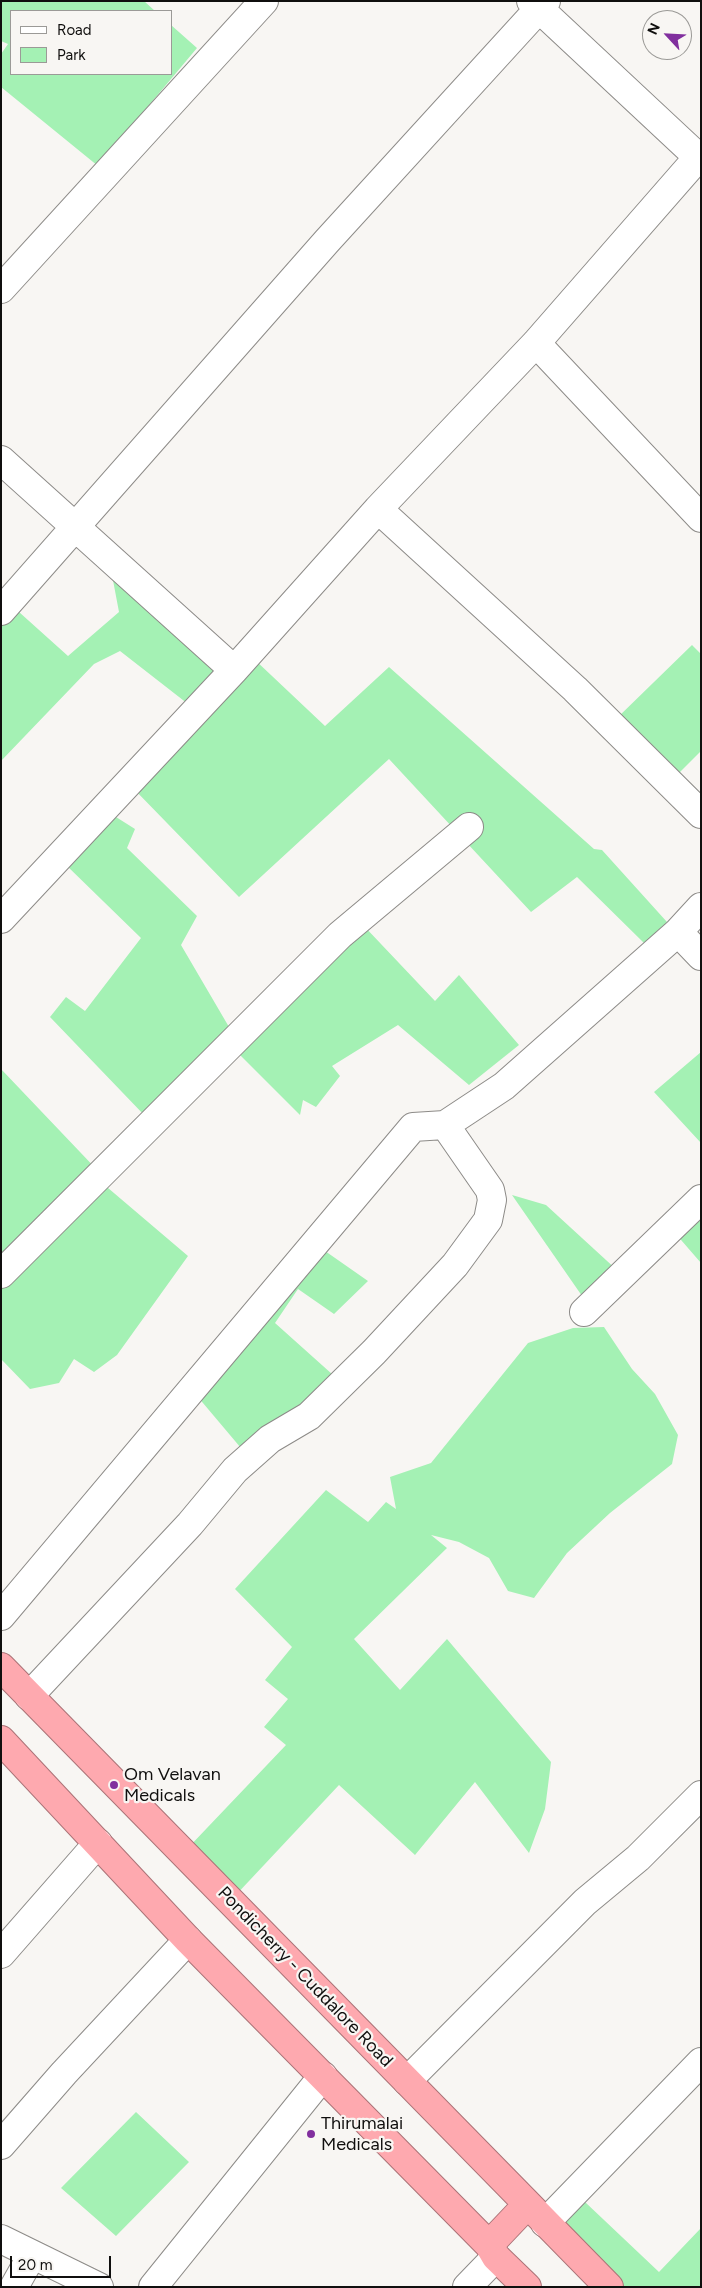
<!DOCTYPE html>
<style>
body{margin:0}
#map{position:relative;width:702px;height:2288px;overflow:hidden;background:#f8f6f3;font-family:Figtree,sans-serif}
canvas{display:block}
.frame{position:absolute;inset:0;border:2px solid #100f0e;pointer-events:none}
.legend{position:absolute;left:10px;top:10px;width:162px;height:65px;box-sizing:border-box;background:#f8f6f3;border:1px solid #9b9a97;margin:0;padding:6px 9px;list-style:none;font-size:15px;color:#100f0e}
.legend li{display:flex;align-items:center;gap:10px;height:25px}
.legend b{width:25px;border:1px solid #9b9a97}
.north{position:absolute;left:642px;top:10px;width:50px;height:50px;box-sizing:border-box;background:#f8f6f3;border:1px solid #9b9a97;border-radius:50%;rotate:295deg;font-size:14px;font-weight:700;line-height:20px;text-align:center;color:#100f0e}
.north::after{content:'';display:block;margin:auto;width:18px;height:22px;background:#812f9e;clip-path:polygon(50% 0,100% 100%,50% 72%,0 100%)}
.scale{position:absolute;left:10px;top:2256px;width:101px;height:22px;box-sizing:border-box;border:2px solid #100f0e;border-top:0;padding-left:6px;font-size:15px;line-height:18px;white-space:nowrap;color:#100f0e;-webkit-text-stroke:4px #f8f6f3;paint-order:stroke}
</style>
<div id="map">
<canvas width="702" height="2288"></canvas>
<div class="frame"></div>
<ul class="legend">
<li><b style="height:6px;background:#fff"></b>Road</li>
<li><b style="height:14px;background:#a4f1b4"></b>Park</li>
</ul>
<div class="north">N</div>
<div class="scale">20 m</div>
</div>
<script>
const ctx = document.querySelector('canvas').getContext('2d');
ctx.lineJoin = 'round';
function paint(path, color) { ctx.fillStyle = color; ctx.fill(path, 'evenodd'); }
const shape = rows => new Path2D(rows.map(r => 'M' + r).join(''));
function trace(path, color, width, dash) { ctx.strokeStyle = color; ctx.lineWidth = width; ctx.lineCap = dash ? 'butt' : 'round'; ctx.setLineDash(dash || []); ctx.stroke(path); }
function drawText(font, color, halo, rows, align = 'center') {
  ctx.font = font + ' Figtree,sans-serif'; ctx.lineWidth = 4.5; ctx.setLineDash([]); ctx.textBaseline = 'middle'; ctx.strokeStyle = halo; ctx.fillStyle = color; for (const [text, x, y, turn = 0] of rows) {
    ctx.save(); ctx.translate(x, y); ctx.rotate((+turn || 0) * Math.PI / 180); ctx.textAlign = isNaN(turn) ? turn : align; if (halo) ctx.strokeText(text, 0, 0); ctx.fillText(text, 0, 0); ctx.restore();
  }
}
paint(shape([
 [1,1,144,1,155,11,11,11,11,74,171,74,171,25,197,48,98,166,1,87,1,54,8,44,1,41],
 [112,575,231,667,197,711,120,651,94,664,1,761,1,611,9,603,68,656,119,612],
 [692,645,701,654,701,751,673,779,615,720],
 [254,659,325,726,389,667,594,849,602,850,667,922,644,943,577,877,531,912,389,759,239,897,131,786],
 [116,817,135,829,127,848,197,916,181,945,229,1027,146,1117,50,1017,66,997,85,1011,141,938,65,864],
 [363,925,435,1001,459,975,519,1045,469,1085,398,1025,332,1066,340,1076,316,1107,303,1100,300,1115,234,1049],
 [701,1052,701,1143,654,1092],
 [1,1069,100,1173,1,1273],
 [101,1182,188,1256,117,1355,94,1372,74,1359,59,1383,30,1389,1,1359,1,1277],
 [512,1195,546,1205,618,1271,589,1306],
 [701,1208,701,1263,675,1233],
 [315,1244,368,1281,334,1314,298,1289,275,1323,342,1383,246,1454,192,1390],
 [604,1327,632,1369,655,1394,678,1435,672,1464,610,1513,567,1553,534,1598,508,1591,489,1558,459,1542,431,1535,447,1548,354,1639,400,1690,447,1639,551,1762,545,1809,529,1853,475,1782,415,1855,339,1785,234,1897,187,1849,286,1745,264,1727,288,1699,265,1680,292,1647,235,1589,326,1490,368,1522,386,1502,396,1509,390,1477,431,1463,528,1343,573,1328],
 [136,2112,189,2162,116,2236,61,2188],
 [585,2202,659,2272,701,2228,701,2287,613,2287,553,2231]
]), '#a4f1b4');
const minor = shape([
 [531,1,698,157],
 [1,289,264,1],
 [536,343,701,518],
 [1,460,234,670],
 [378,509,575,689,701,814],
 [1,611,327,241,546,1],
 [1,919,234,670,378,509,536,343,701,154],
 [678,932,701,956],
 [1,1274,340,935,469,827],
 [584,1312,701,1199],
 [1,1616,413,1127,445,1125,504,1086,678,932,701,907],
 [29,1696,190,1524,235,1470,270,1439,309,1416,374,1352,455,1265,488,1220,492,1200,490,1190,445,1125],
 [1,1954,98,1843],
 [407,2081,585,1902,638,1858,701,1795],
 [1,2145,64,2073,188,1940],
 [545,2223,701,2062],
 [1,2239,99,2287],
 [14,2287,32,2255],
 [153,2287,323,2076],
 [467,2287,496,2257]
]);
const highway = shape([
 [1,1667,609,2287],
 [1,1740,188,1940,489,2245,496,2257,527,2287],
 [489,2245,527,2205]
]);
trace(minor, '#8d8b88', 30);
trace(highway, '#ab7377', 30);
trace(minor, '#fff', 28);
trace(highway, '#fea9af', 28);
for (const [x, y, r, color] of [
 [114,1785,5,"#812f9e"],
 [311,2134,5,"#812f9e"]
]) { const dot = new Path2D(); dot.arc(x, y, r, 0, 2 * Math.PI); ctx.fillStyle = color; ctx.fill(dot); trace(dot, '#f8f6f3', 2); }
drawText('18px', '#100f0e', '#f8f6f3', [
 ["Om Velavan",124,1775],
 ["Medicals",124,1796],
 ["Thirumalai",321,2124],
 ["Medicals",321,2145]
], 'left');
drawText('18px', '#100f0e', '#f8f6f3', [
 ["Pondicherry - Cuddalore Road",305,1977,46]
]);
</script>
